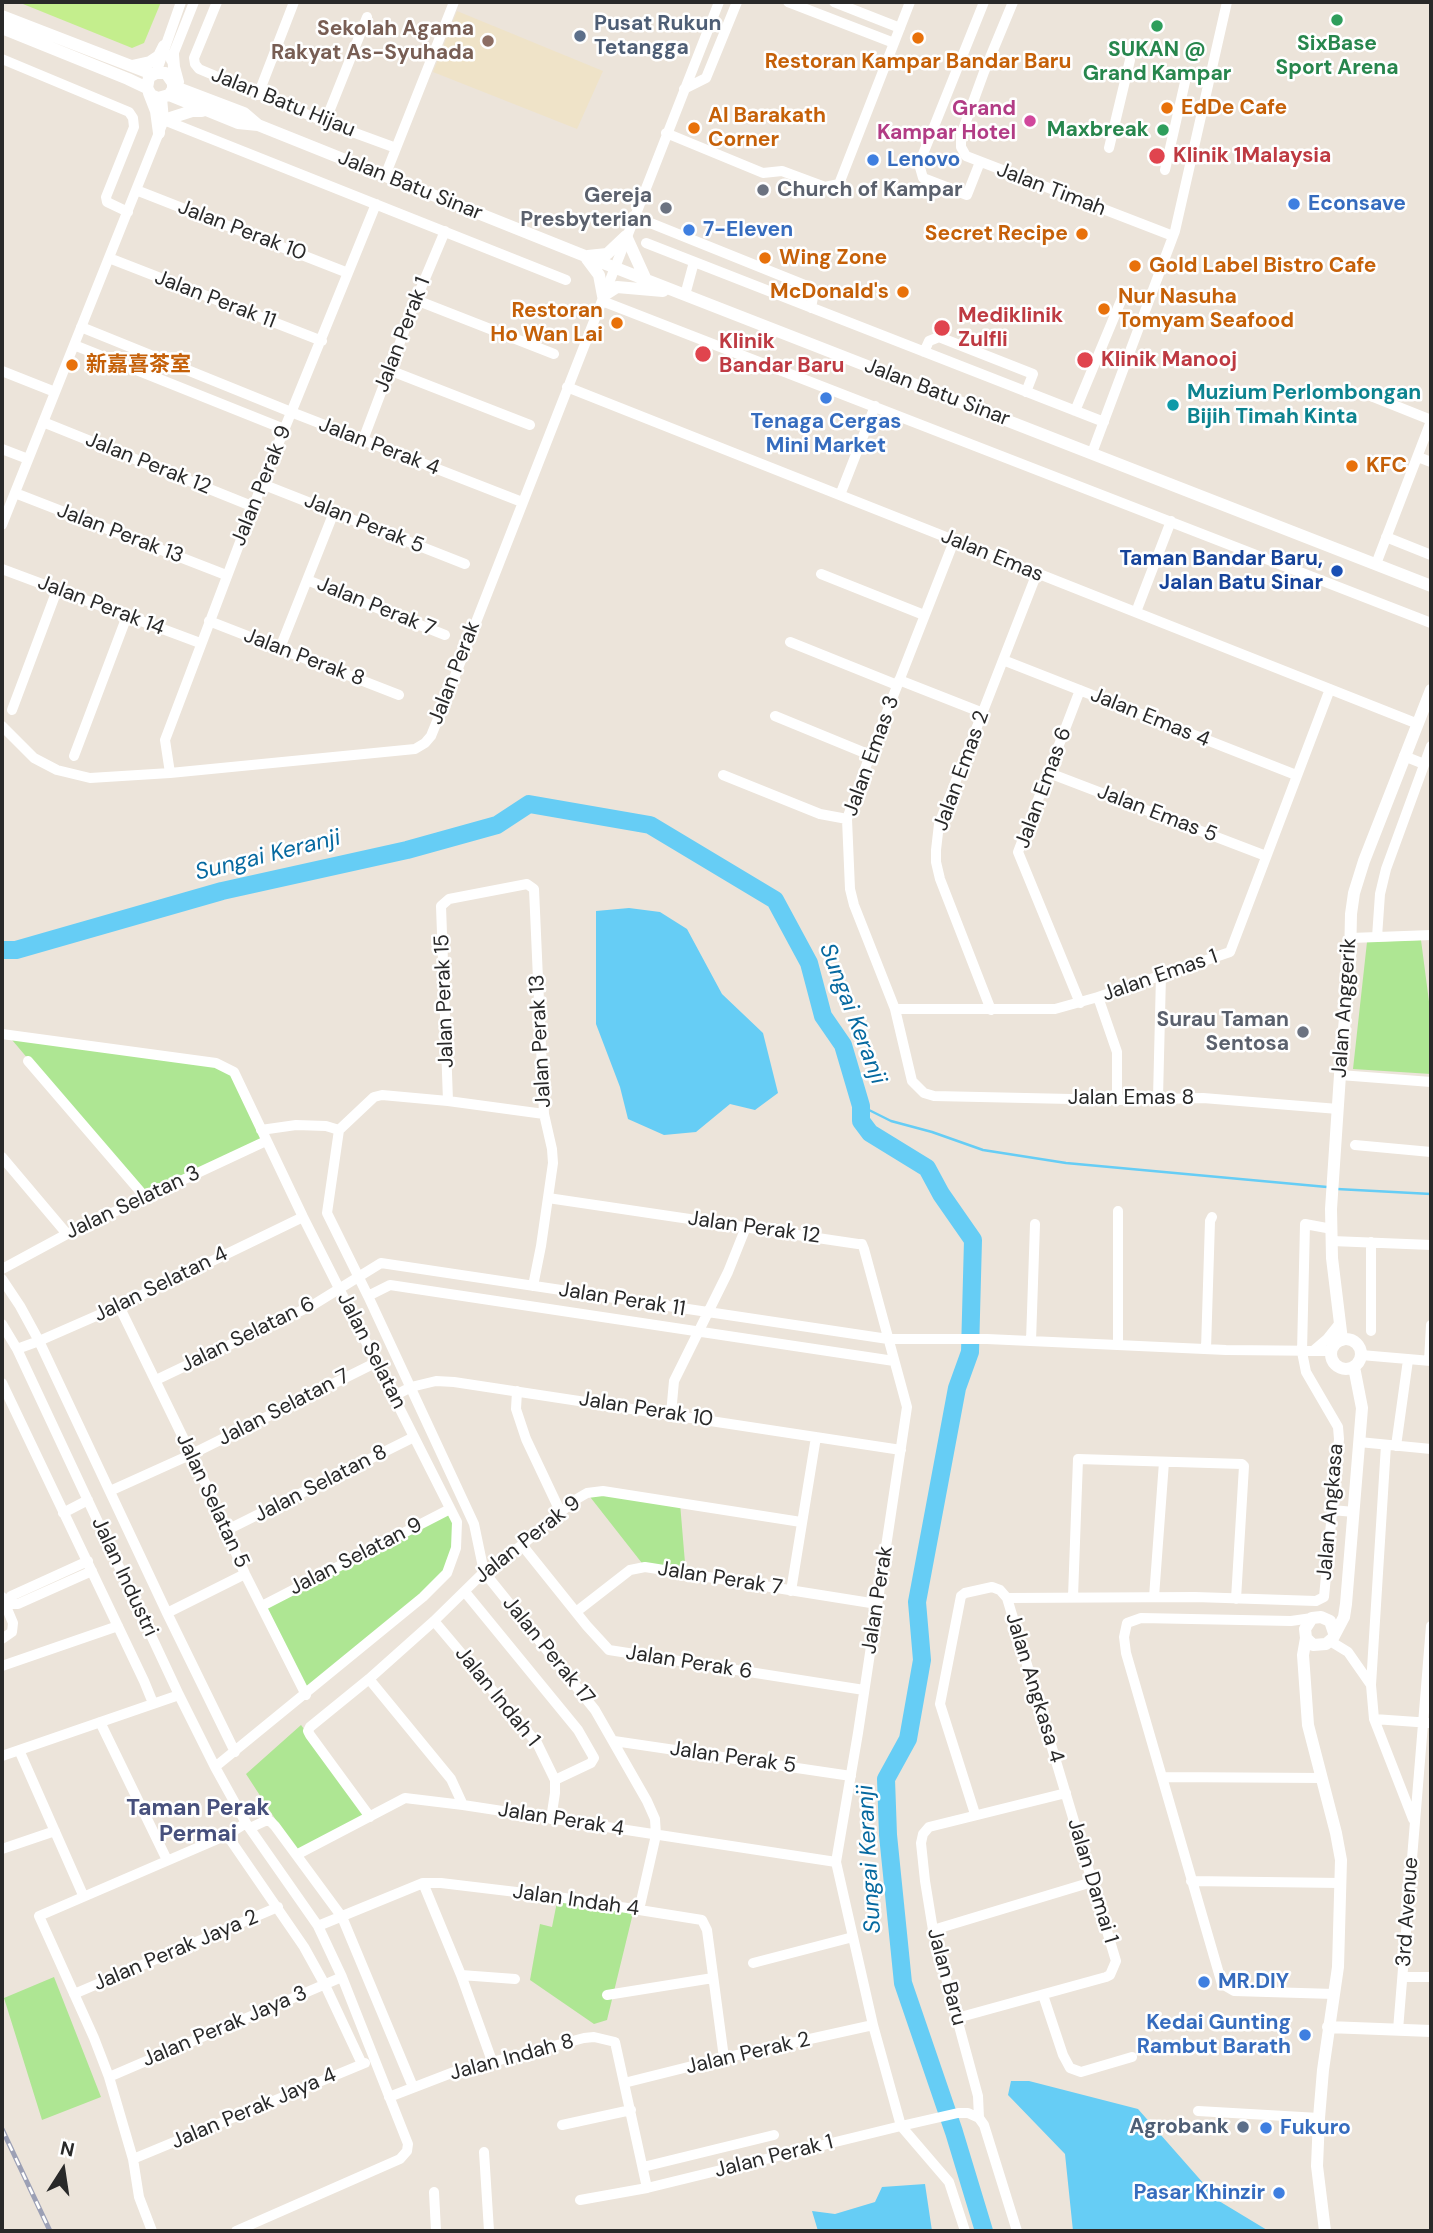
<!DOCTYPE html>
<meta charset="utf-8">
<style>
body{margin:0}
#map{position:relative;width:1433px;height:2233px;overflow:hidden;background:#ece4da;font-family:"DM Sans",sans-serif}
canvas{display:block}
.frame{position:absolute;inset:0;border:4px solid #292929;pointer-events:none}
.north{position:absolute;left:28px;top:2135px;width:70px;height:70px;-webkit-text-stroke:5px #fff;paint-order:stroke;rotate:12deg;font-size:19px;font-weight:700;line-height:28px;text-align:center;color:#292929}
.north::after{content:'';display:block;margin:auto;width:24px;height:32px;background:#292929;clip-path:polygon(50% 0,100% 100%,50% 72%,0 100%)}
</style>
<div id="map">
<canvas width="1433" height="2233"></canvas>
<div class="frame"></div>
<div class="north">N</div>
</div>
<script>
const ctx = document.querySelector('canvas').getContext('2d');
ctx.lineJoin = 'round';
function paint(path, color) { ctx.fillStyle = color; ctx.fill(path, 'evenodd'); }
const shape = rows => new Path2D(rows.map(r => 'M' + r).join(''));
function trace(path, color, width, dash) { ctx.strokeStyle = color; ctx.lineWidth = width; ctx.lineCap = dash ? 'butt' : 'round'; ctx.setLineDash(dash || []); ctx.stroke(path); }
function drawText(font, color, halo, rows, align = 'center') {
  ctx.font = font + ' "DM Sans","Noto Sans SC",sans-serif'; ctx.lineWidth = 5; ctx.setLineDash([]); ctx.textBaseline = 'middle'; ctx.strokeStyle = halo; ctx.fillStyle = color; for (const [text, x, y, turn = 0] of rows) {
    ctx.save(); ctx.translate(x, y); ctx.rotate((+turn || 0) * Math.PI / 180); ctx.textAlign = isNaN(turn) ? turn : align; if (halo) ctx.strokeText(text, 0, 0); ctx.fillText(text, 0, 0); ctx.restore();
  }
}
paint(shape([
 [457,11,603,71,577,129,433,72]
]), '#efe3c8');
paint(shape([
 [1421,940,1431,1017,1431,1074,1353,1069,1367,942],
 [7,1034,216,1063,234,1072,266,1141,145,1197],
 [587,1493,680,1503,686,1575,645,1567],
 [450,1509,457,1522,447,1573,306,1695,262,1606],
 [301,1725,370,1817,298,1854,246,1774],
 [558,1897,634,1909,607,2020,594,2024,530,1980,540,1924,552,1927],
 [54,1977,101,2097,42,2120,4,1998]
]), '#aee693');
paint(shape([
 [18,2,161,2,144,43,132,48]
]), '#c4ee8d');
paint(shape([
 [629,908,660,912,687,929,722,994,763,1033,778,1093,755,1110,730,1104,696,1132,664,1135,628,1119,620,1087,596,1024,596,911],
 [1011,2081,1029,2081,1138,2109,1219,2201,1267,2230,1288,2231,1073,2231,1065,2154,1008,2095],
 [925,2184,932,2231,818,2231,812,2211,835,2214,875,2202,882,2187]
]), '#66cdf5');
trace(shape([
 [861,1106,891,1121,932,1132,983,1150,1066,1163,1327,1187],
 [1337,1189,1431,1194]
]), '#66cdf5', 2.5);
trace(shape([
 [2,950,16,950,222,891,407,850,497,825,529,804,650,825,775,900,809,963,823,1016,843,1045,861,1106,861,1121,870,1133,927,1168,941,1194,973,1240,970,1352,957,1388,917,1602,922,1660,908,1739,886,1779,888,1835,903,1983,954,2132,984,2231]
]), '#66cdf5', 18);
trace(shape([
 [217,2,194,58,195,64,199,69,325,122,396,148],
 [788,2,894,43],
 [834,2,900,28],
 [1013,2,984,72,961,135,961,147,966,156,1173,236],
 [2,59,129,112,133,118,134,127,106,197,107,202,128,212],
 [171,60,194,2],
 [156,73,181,2],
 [684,89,706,78,737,2],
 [258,95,294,2],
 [164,120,566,280],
 [325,122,367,17],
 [666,133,763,173,782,171,825,187,839,184,910,2],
 [1109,148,1130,60],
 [980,162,967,195,923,178,919,164,984,2],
 [1165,170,1185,82],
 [385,176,454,2],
 [136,190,348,273],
 [633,216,807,286,813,297,811,308],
 [646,243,1104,422],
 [109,258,322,341],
 [685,295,694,262],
 [416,300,554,354],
 [602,301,1431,623],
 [81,327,291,412,522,502],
 [74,345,284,429],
 [924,352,929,341,939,337,1033,374,1026,392],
 [389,370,530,425],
 [2,371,55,392],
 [567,387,1418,724],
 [1361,392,1431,420],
 [1075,411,1125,291],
 [43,422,254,507],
 [363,440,416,300,445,231],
 [2,449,28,459],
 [1092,453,1175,231,1227,2],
 [1418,457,1431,462],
 [262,484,465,564],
 [15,493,226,575],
 [840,495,875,406],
 [2,525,164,120,162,98],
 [1386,537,1431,555],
 [954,541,870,755,847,819,850,889,854,905,895,1009,912,1081,924,1093,934,1096,1117,1100,1203,1098,1338,1109],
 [1376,564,1431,421],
 [2,569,200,643],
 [821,574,924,615],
 [307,580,445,635],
 [1136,612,1171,521],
 [209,621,399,695],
 [790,642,897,685],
 [280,648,334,512],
 [1003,660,1296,775],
 [899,680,983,713],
 [1080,690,1018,852,1080,1003],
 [12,710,57,590],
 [775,716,870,755],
 [2,726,34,758,57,770,90,778,170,773,415,749,425,743,431,736,442,709,719,2],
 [74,756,127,616],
 [1404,756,1424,764],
 [170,773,165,740,262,484,376,204],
 [1049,773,1266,856],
 [723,775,820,814,847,819],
 [1377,937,1380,894,1386,869,1431,746],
 [1351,938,1431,935],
 [1098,997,1117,1052,1117,1100],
 [895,1009,1055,1009,1098,997,1230,952,1330,689],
 [991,1010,940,879,936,862,936,850,939,824,1037,573],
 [2,1034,216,1063,234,1072,303,1217,457,1522,456,1548,447,1573,423,1597,215,1767],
 [28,1061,145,1197],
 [1340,1075,1431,1082],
 [1158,1098,1161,975],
 [448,1101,441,906,449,899,527,884,534,889,544,1114,552,1149,553,1163,541,1246,533,1286],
 [544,1114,448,1101,382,1095,374,1097,339,1130,327,1213,368,1296,474,1524,484,1572,595,1710,647,1801,655,1819,656,1835,639,1910],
 [261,1130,296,1125,326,1126,339,1130],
 [1355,1145,1431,1152],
 [2,1157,67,1234],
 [548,1198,858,1244,862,1244,864,1249,907,1407,858,1733,836,1862,873,2025,901,2126,949,2182,965,2231],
 [1118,1211,1118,1345],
 [1332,1241,1431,1245],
 [1371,1242,1371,1331],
 [2,1269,67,1234,266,1141],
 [2,1279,20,1306,39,1341,167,1613,235,1752],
 [368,1296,390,1285,894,1361],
 [119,1306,211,1495,245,1574,306,1695],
 [2,1324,17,1349,179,1695,215,1767,246,1823,318,1926,342,1977,408,2144,407,2151,400,2159,236,2231],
 [1031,1341,1035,1224],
 [17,1349,39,1341,119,1306,303,1217],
 [1206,1349,1210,1221,1212,1217],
 [1313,1351,1327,1339,1339,1324],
 [1361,1355,1431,1361],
 [1429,1361,1431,1325],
 [156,1380,313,1305,381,1263,888,1339,987,1339,1226,1350,1332,1351],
 [2,1383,144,1681,153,1703],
 [517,1391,516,1409,526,1439,560,1511],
 [394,1396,411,1387,436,1381,454,1382,901,1450],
 [671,1414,674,1381,728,1272,746,1227],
 [1359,1442,1431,1449],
 [1396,1446,1408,1360],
 [110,1491,192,1454,377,1362],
 [1332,1510,1354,1512],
 [63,1513,88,1500],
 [227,1530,414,1437],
 [522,1545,587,1626,609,1650,864,1690],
 [791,1591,816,1437],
 [465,1592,578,1730,594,1758,591,1763,555,1780],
 [2,1597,13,1623,12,1632,2,1639],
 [1073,1597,1078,1459,1242,1464,1244,1466,1236,1599],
 [1154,1597,1164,1462],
 [1007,1598,1195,1597,1316,1601,1324,1597,1339,1439,1338,1427,1306,1372,1302,1352,1305,1224,1332,1229],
 [6,1604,11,1596,88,1561],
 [6,1604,18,1604,92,1571],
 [262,1606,450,1509],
 [576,1612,630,1570,645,1567,877,1604],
 [167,1613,245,1574],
 [1312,1618,1291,1621,1141,1618,1127,1623,1124,1637,1126,1653,1222,1984,1234,1991,1334,1994],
 [434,1621,537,1743,555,1780,555,1793,551,1819],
 [1330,1641,1348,1652,1371,1685,1374,1719,1413,1819],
 [2,1666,118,1626],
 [369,1679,451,1779,463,1805],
 [1371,1685,1386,1445],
 [1374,1719,1431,1723],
 [100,1722,167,1860],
 [614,1741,851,1776],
 [19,1750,83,1895],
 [2,1756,179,1695],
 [1162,1777,1322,1778],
 [370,1817,310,1735,308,1731,310,1727,369,1679,434,1621,484,1572,522,1545,575,1500,587,1493,603,1491,801,1522],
 [250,1828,265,1821,270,1821,275,1826,342,1917,413,2087],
 [227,1835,304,1947,325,1985,362,2064],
 [2,1849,55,1831],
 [298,1854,405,1798,463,1805,836,1862],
 [1191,1881,1340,1883],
 [423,1883,461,1975,492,2061],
 [318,1926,423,1883,441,1883,558,1897,702,1920,707,1930,724,2058],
 [933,1930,1092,1882],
 [753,1963,853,1937],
 [461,1975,515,1979],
 [1403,1977,1431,1977],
 [74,1994,278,1907],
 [607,1995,713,1978],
 [1043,1995,1063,2055,1070,2068,1081,2072,1132,2057],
 [957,2018,1106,1977,1110,1975,1116,1961,1007,1598,1000,1590,992,1587,965,1593,961,1596,940,1704,975,1814],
 [1398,2030,1431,1626],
 [109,2077,342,1977],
 [624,2083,724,2058,873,2025],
 [389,2097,454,2072,584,2038,594,2037,615,2042,647,2188],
 [1198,2111,1319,2118],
 [979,2118,978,2096,933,1930,925,1881,921,1843,923,1834,929,1827,1066,1793],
 [562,2125,631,2110],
 [484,2152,489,2231],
 [133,2159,365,2063],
 [643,2167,774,2135],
 [434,2192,436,2231],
 [580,2200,647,2188,901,2126,958,2113,968,2113,979,2118,984,2125,1017,2231],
 [152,2231,139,2197,133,2159,109,2077,94,2038,39,1916,227,1835,246,1823]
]), '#fff', 10);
trace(shape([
 [2,16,152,74],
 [2,28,128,79,147,88,151,95,158,98,169,95,173,89,173,83,166,73,156,73,149,77,147,88],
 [173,55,174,67,178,82],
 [132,66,150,62,159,56,164,46],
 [173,86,244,113,258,125,580,254,1431,586],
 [149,93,156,111,159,133],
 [169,95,238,123,258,125],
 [164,120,192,111,202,111],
 [588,256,607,254,626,236,646,280],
 [587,259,599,275,603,296,617,287,663,291],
 '1331 1354a15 15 0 1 1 30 0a15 15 0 1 1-30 0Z',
 [1342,1340,1332,1258,1331,1209,1340,1075,1350,961,1351,914,1354,893,1364,861,1431,690],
 [1334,1633,1330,1621,1321,1617,1312,1618,1305,1629,1306,1638,1313,1645,1326,1644,1333,1638,1344,1617,1346,1604,1362,1408,1354,1367],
 [1306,1638,1303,1655,1308,1725,1336,1833,1341,1860,1338,1967,1323,2070,1319,2118,1317,2166,1325,2231],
 [1328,2027,1431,2031]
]), '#fff', 12);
const rail = shape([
 [2,2129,50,2231]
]);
trace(rail, '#9ca0b5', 5);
trace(rail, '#fff', 2.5, [8]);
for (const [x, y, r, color] of [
 [1337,20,7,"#2e9e5b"],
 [1157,26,7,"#2e9e5b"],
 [580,36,7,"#5c6f8a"],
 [918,38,7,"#e8710a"],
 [488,41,7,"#8d6e63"],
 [1167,108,7,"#e8710a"],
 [1030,121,7,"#d1479c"],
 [694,128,7,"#e8710a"],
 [1163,130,7,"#2e9e5b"],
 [1157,156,9,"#e0444e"],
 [873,160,7,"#3f7fe0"],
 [763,190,7,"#6b7280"],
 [1294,204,7,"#3f7fe0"],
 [666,208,7,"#6b7280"],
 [689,230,7,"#3f7fe0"],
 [1082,234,7,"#e8710a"],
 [765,258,7,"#e8710a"],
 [1135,266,7,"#e8710a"],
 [903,292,7,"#e8710a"],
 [1104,309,7,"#e8710a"],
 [617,323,7,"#e8710a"],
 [942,328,9,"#e0444e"],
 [703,354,9,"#e0444e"],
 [1085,360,9,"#e0444e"],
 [72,365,7,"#e8710a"],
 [826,398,7,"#3f7fe0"],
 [1173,405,7,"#0f9aa8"],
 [1352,466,7,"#e8710a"],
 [1337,571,7,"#1a4fb4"],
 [1303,1032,7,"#6b7280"],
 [1204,1982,7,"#3f7fe0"],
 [1305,2035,7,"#3f7fe0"],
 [1243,2127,7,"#5c6f8a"],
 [1266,2128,7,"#3f7fe0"],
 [1279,2193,7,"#3f7fe0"]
]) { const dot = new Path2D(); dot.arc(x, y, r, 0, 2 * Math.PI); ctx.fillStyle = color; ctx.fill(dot); trace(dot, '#fff', 2.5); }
drawText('bold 21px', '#4e5e75', '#fff', [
 ["Pusat Rukun",594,24],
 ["Tetangga",594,48],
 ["Agrobank",1229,2127,"right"]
], 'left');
drawText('bold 21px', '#785e54', '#fff', [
 ["Sekolah Agama",474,29],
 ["Rakyat As-Syuhada",474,53]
], 'right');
drawText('bold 21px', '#27864d', '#fff', [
 ["SixBase",1337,44],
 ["Sport Arena",1337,68],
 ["SUKAN @",1157,50],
 ["Grand Kampar",1157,74],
 ["Maxbreak",1149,130,"right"]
]);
drawText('bold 21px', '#c56008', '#fff', [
 ["Restoran Kampar Bandar Baru",918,62,"center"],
 ["EdDe Cafe",1181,108],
 ["Al Barakath",708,116],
 ["Corner",708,140],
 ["Secret Recipe",1068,234,"right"],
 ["Wing Zone",779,258],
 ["Gold Label Bistro Cafe",1149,266],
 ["McDonald's",889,292,"right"],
 ["Nur Nasuha",1118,297],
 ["Tomyam Seafood",1118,321],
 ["Restoran",603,311,"right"],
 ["Ho Wan Lai",603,335,"right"],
 ["新嘉喜茶室",86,365],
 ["KFC",1366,466]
], 'left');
drawText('21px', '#292929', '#fff', [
 ["Jalan Batu Hijau",283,103,22],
 ["Jalan Batu Sinar",410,186,22],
 ["Jalan Timah",1051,190,21],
 ["Jalan Perak 10",242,231,21],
 ["Jalan Perak 11",215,300,21],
 ["Jalan Perak 1",403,335,-69],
 ["Jalan Batu Sinar",937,393,21],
 ["Jalan Perak 4",379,447,21],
 ["Jalan Perak 12",148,464,22],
 ["Jalan Perak 9",262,486,-68],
 ["Jalan Perak 5",364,524,22],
 ["Jalan Perak 13",120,534,21],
 ["Jalan Emas",992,556,22],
 ["Jalan Perak 14",101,606,21],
 ["Jalan Perak 7",376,607,22],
 ["Jalan Perak 8",304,658,21],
 ["Jalan Perak",455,673,-69],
 ["Jalan Emas 4",1150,718,22],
 ["Jalan Emas 3",872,756,-70],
 ["Jalan Emas 2",962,771,-70],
 ["Jalan Emas 6",1044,788,-70],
 ["Jalan Emas 5",1157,814,21],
 ["Jalan Emas 1",1160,976,-19],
 ["Jalan Perak 15",445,1001,-92],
 ["Jalan Anggerik",1345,1008,-86],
 ["Jalan Perak 13",541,1041,-93],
 ["Jalan Emas 8",1131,1098],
 ["Jalan Selatan 3",133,1203,-25],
 ["Jalan Perak 12",754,1228,8],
 ["Jalan Selatan 4",161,1285,-26],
 ["Jalan Perak 11",622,1300,9],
 ["Jalan Selatan 6",248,1335,-26],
 ["Jalan Selatan",371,1351,63],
 ["Jalan Selatan 7",284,1408,-27],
 ["Jalan Perak 10",646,1410,9],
 ["Jalan Selatan 8",321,1484,-27],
 ["Jalan Selatan 5",212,1501,65],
 ["Jalan Angkasa",1331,1512,-85],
 ["Jalan Perak 9",528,1540,-38],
 ["Jalan Selatan 9",356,1557,-27],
 ["Jalan Industri",124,1577,65],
 ["Jalan Perak 7",720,1579,9],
 ["Jalan Perak",878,1600,-81],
 ["Jalan Perak 17",548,1651,51],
 ["Jalan Perak 6",689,1663,9],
 ["Jalan Angkasa 4",1034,1688,73],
 ["Jalan Indah 1",497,1697,51],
 ["Jalan Perak 5",733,1758,8],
 ["Jalan Perak 4",561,1820,9],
 ["Jalan Damai 1",1092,1881,73],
 ["Jalan Indah 4",576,1901,8],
 ["3rd Avenue",1408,1912,-86],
 ["Jalan Perak Jaya 2",176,1951,-23],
 ["Jalan Baru",946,1977,75],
 ["Jalan Perak Jaya 3",225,2027,-23],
 ["Jalan Perak 2",748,2054,-13],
 ["Jalan Indah 8",512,2058,-15],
 ["Jalan Perak Jaya 4",254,2109,-23],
 ["Jalan Perak 1",774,2157,-14]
]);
drawText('bold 21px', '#b23c85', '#fff', [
 ["Grand",1016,109],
 ["Kampar Hotel",1016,133]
], 'right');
drawText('bold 21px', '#be3a42', '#fff', [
 ["Klinik 1Malaysia",1173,156],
 ["Mediklinik",958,316],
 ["Zulfli",958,340],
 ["Klinik",719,342],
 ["Bandar Baru",719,366],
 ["Klinik Manooj",1101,360]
], 'left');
drawText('bold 21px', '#366cbe', '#fff', [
 ["Lenovo",887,160],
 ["Econsave",1308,204],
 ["7-Eleven",703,230],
 ["Tenaga Cergas",826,422,"center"],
 ["Mini Market",826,446,"center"],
 ["MR.DIY",1218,1982],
 ["Kedai Gunting",1291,2023,"right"],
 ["Rambut Barath",1291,2047,"right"],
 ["Fukuro",1280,2128],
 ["Pasar Khinzir",1265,2193,"right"]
], 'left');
drawText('bold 21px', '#5b616d', '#fff', [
 ["Church of Kampar",777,190,"left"],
 ["Gereja",652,196],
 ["Presbyterian",652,220],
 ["Surau Taman",1289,1020],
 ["Sentosa",1289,1044]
], 'right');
drawText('bold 21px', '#0d838f', '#fff', [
 ["Muzium Perlombongan",1187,393],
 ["Bijih Timah Kinta",1187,417]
], 'left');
drawText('bold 21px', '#164399', '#fff', [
 ["Taman Bandar Baru,",1323,559],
 ["Jalan Batu Sinar",1323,583]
], 'right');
drawText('italic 23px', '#0669a0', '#fff', [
 ["Sungai Keranji",268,856,-14],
 ["Sungai Keranji",852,1014,69],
 ["Sungai Keranji",870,1859,-93]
]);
drawText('bold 23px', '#47507c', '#fff', [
 ["Taman Perak",198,1809],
 ["Permai",198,1835]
]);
</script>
